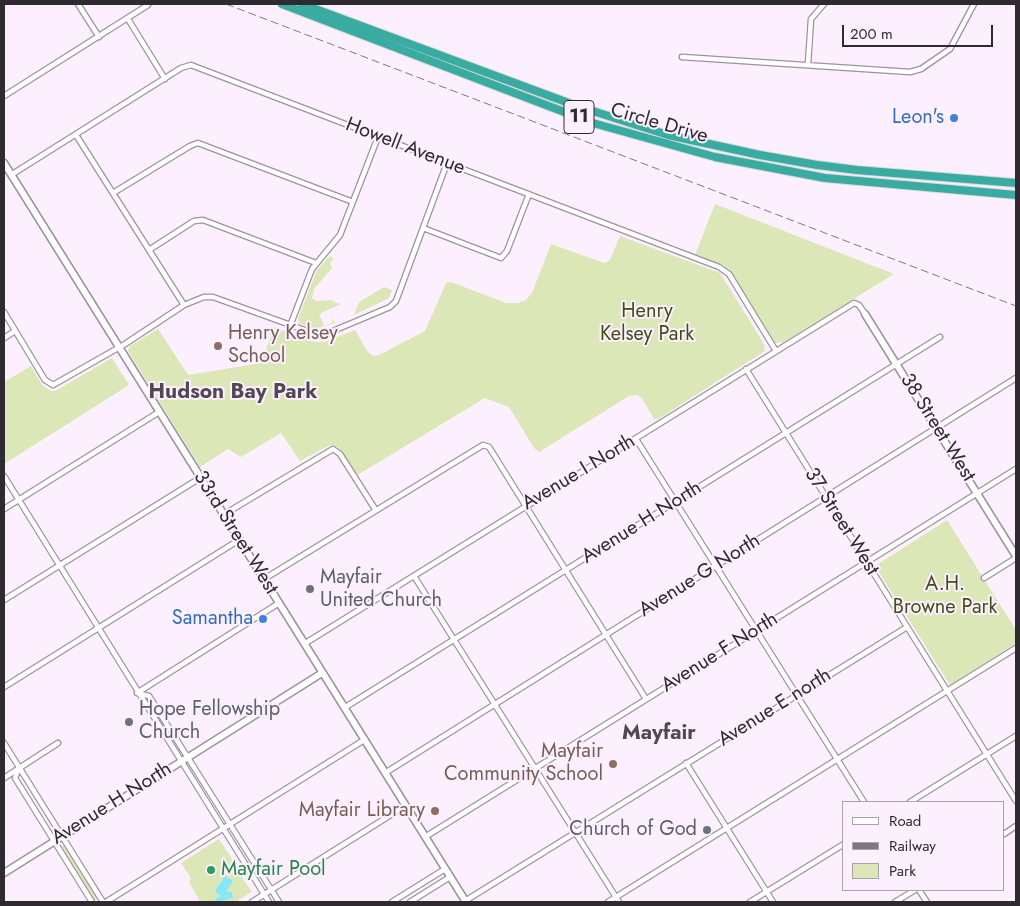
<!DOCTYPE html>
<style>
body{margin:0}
#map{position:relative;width:1020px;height:906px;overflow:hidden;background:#fcf0fe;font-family:Jost,sans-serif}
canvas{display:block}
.frame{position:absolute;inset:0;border:5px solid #2f2a2f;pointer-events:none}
.legend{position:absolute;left:842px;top:801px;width:162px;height:90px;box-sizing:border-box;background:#fcf0fe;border:1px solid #aaa1ab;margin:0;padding:6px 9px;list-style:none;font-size:15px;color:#2f2a2f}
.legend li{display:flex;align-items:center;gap:10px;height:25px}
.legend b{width:25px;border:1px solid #aaa1ab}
.scale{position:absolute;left:842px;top:25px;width:151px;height:22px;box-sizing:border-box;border:2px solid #2f2a2f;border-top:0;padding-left:6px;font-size:15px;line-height:18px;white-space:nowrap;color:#2f2a2f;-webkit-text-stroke:4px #fcf0fe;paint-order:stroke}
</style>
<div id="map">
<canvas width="1020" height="906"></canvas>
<div class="frame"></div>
<ul class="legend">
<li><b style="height:6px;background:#fff"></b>Road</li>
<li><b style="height:6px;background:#7e777f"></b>Railway</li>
<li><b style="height:14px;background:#dbe7b6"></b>Park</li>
</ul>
<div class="scale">200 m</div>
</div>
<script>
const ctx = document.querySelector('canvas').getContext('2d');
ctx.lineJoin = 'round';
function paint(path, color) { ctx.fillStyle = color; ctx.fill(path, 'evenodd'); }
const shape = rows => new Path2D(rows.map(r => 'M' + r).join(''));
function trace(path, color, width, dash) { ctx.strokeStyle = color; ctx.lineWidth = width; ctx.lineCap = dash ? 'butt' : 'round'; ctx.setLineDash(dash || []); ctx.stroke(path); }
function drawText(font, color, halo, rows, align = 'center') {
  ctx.font = font + ' Jost,sans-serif'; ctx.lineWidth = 4; ctx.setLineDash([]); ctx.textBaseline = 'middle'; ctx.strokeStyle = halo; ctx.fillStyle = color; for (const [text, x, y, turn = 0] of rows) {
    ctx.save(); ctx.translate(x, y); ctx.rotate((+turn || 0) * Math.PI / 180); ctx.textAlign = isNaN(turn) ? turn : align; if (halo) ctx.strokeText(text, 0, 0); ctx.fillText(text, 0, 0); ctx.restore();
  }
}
paint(shape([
 [715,204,894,274,784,342,775,343,730,270,723,265,695,255],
 [620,236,720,273,764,344,765,351,658,419,654,419,642,398,637,395,629,396,539,452,534,448,509,407,485,398,359,474,355,473,339,448,334,445,328,446,300,461,281,433,241,457,228,449,200,467,128,351,130,346,158,329,188,375,261,363,274,327,314,342,325,342,355,330,368,352,373,356,379,355,425,331,446,283,451,282,506,303,518,303,526,300,532,293,551,244,604,263,610,260],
 [330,256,334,259,330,263,332,268,314,289,312,298,316,301,333,300,333,302,341,304,319,314,324,326,332,323,332,318,335,323,315,329,299,323,298,319,317,270],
 [384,287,392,290,389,298,354,315,359,302],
 [112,358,129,385,4,464,4,382,31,366,43,386,51,391,55,391],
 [947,520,1016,630,1016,643,950,685,875,566],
 [219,839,234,862,231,867,239,873,252,892,235,902,200,902,189,882,191,878,181,863],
 [63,845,65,846,98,898,94,900,62,847]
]), '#dbe7b6');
paint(shape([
 [225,876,233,881,226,892,232,892,233,898,217,902,215,899,221,896,215,891]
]), '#84e7fb');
const street = shape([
 [78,4,99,37],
 [128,19,165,79],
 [682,57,910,72,921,69,950,49,974,4],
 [808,64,811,19,824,4],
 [4,96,148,5],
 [76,135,184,305],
 [11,175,181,68,191,65,719,267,729,274,776,351],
 [113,193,190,146,198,143,353,202],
 [423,228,501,258,507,251,529,194],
 [149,250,194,221,203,220,316,263],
 [4,312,45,380,53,385,125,344,184,305,204,297,213,297,321,336,390,307,396,301,447,163],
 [290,326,312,269,340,235,378,137],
 [4,338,15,331],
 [746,369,1016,801],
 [636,439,864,802],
 [4,476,269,902],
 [4,509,159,412],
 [223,515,333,449,340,454,375,509],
 [414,576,619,902],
 [984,578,1016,558],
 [264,579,483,445,489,447,646,699],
 [4,600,200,478],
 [304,644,854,303,859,305,865,314],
 [4,687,239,540],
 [137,693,149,696,279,902],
 [137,693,279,603],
 [344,708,940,337],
 [4,743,103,902],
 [686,763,773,902],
 [19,768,15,778,92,902],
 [385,773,1016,378],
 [4,778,58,743],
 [910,802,1016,736],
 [1004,834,1016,826],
 [425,837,1016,469],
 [919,890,927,902],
 [465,901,907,627],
 [106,902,364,740],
 [252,902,405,806],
 [392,902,445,869],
 [410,902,450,877],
 [608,902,1016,648],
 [750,902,844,844],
 [895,902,915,890]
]);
const secondary = shape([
 [4,163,466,902],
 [865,314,1016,556],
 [4,873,322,673]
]);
const highway = shape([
 [282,4,593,123,715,157,825,178,1016,195],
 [302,4,574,105,668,135,760,155,817,165,857,170,1016,183]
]);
trace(street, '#9d929e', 7);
trace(secondary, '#9d929e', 9);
trace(highway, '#dad9da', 10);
trace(street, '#fff', 4.5);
trace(secondary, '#fff', 6);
trace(highway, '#39aba1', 8);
trace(shape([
 [226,4,1016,306]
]), '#7e777f', 1, [8, 4]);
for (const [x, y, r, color] of [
 [954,118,5,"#3f7fe0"],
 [218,346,5,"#8d6e63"],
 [310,589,5,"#6b7280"],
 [263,619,5,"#3f7fe0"],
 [129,722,5,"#6b7280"],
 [613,764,5,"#8d6e63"],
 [435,811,5,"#8d6e63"],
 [707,830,5,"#6b7280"],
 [211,870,5,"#2e9e5b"]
]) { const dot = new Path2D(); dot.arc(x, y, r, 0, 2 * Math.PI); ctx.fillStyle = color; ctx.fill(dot); trace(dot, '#fcf0fe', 2); }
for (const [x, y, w] of [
 [579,117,30]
]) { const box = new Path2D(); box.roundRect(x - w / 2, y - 16.5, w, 33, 4); ctx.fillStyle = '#fcf0fe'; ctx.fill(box); trace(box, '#2f2a2f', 1); }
drawText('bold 19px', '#2f2a2f', null, [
 ["11",579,117]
]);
drawText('20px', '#366cbe', '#fcf0fe', [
 ["Leon's",944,118],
 ["Samantha",253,619]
], 'right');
drawText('20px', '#2f2a2f', '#fcf0fe', [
 ["Circle Drive",659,124,16],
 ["Howell Avenue",405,147,21],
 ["38 Street West",937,428,58],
 ["Avenue I North",579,473,-31],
 ["37 Street West",841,522,58],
 ["Avenue H North",642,523,-32],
 ["33rd Street West",235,533,58],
 ["Avenue G North",700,576,-32],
 ["Avenue F North",720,653,-32],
 ["Avenue E north",775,708,-32],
 ["Avenue H North",112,804,-32]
]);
drawText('20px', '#434d19', '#fcf0fe', [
 ["Henry",647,312],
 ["Kelsey Park",647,335],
 ["A.H.",945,585],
 ["Browne Park",945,608]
]);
drawText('20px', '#785e54', '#fcf0fe', [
 ["Henry Kelsey",228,334,"left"],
 ["School",228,357,"left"],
 ["Mayfair",603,752],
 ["Community School",603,775],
 ["Mayfair Library",425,811]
], 'right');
drawText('20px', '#5b616d', '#fcf0fe', [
 ["Mayfair",320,578],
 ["United Church",320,601],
 ["Hope Fellowship",139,710],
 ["Church",139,733],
 ["Church of God",697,830,"right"]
], 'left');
drawText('20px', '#27864d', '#fcf0fe', [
 ["Mayfair Pool",221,870]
], 'left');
drawText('bold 21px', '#524854', '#fcf0fe', [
 ["Hudson Bay Park",233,393],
 ["Mayfair",659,734]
]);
</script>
